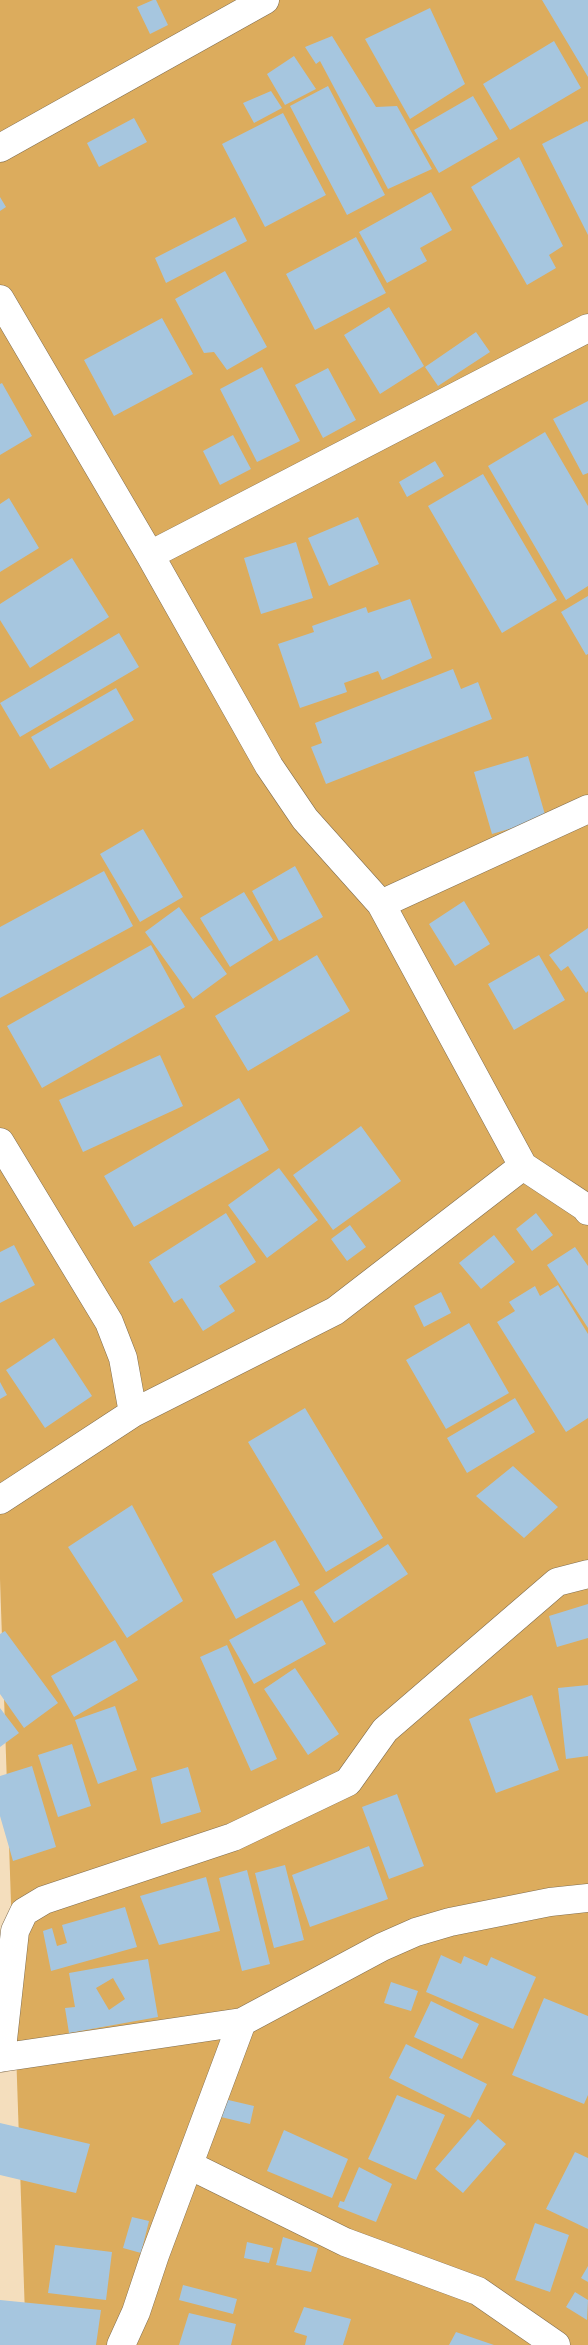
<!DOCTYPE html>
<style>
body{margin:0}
canvas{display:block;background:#f4debd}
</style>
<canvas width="588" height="2345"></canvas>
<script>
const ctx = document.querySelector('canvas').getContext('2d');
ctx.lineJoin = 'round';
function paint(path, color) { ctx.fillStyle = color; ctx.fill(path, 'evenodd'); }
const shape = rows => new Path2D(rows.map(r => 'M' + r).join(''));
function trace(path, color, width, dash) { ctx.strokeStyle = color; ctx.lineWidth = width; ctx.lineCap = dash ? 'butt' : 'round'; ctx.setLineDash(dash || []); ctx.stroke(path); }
paint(shape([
 [0,0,588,0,588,2345,26,2345,0,1579]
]), '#dcac5d');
paint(shape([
 [153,0,156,0,168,25,150,34,137,7],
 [542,0,588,0,588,77],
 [430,8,465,84,410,119,365,39],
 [332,36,376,107,397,106,432,169,388,189,320,61,316,64,305,47],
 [554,41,581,88,510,130,483,84],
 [294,56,316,89,285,105,267,74],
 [328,86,385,195,347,215,290,106],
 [271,91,282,108,254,123,243,103],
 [473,96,498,139,439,173,414,130],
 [283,113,326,195,265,227,222,144],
 [134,118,147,142,99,167,87,143],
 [587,121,588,122,588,235,542,144],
 [519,157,563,246,549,255,556,268,527,285,471,187],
 [431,192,452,230,420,248,427,261,387,283,359,232],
 [0,197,6,207,0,211],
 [235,217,247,241,166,283,155,258],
 [356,237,386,293,315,330,286,274],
 [225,271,267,347,227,370,214,352,204,353,175,299],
 [389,307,424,366,380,394,344,335],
 [162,318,193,374,114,416,84,360],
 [476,332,490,352,438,386,425,367],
 [262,367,300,441,257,462,220,389],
 [328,368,356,420,323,438,295,385],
 [2,383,32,436,0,455,0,384],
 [588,401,588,473,583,475,553,419],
 [545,432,588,506,588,586,566,600,488,466],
 [233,435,251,469,220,485,203,451],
 [435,461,444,476,407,497,399,482],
 [483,474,557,600,502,633,428,506],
 [9,498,39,548,0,572,0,504],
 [358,517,379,564,329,586,308,538],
 [296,542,313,598,261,614,244,558],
 [72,558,109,617,30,668,0,620,0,604],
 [588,596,588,654,586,655,561,612],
 [410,599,432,658,382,680,378,671,344,683,347,692,300,708,278,644,314,632,312,626,366,607,368,613],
 [119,633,139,667,20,737,0,703],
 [453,669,461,689,478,682,492,719,326,784,311,747,322,743,315,723],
 [116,688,134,720,50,769,31,737],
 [528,756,546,818,492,834,474,772],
 [143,829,183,897,140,922,100,854],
 [295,866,323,917,279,941,252,891],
 [104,871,133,926,0,998,0,927],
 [244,892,273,940,230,967,200,918],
 [464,901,490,944,455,966,429,924],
 [179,907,227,974,193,999,145,932],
 [588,928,588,991,586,993,568,966,561,971,549,955],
 [151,945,185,1007,42,1088,7,1026],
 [317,955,350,1011,248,1071,215,1016],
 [539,955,565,1000,514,1030,488,984],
 [160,1055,183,1106,83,1152,59,1100],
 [239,1098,269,1150,134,1227,104,1176],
 [361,1126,401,1181,333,1230,293,1175],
 [279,1168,318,1220,267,1258,228,1205],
 [226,1213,256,1262,219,1286,235,1311,203,1331,182,1298,174,1303,149,1262],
 [536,1213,553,1235,532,1251,516,1229],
 [350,1225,366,1247,347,1261,331,1239],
 [494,1235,515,1262,481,1289,459,1263],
 [14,1245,35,1285,0,1303,0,1252],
 [575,1247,588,1266,588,1328,547,1265],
 [558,1285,588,1334,588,1418,566,1432,497,1322,515,1311,509,1302,535,1286,540,1296],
 [441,1292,451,1313,424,1327,414,1306],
 [469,1323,509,1393,446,1429,406,1360],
 [54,1338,92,1396,45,1428,6,1370],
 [0,1382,7,1395,0,1399],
 [515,1398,535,1432,467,1473,447,1438],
 [305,1408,383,1538,326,1572,248,1442],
 [513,1466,558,1507,524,1538,476,1496],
 [132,1505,183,1601,127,1638,68,1547],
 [275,1540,300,1585,236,1619,212,1574],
 [388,1544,408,1574,334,1623,314,1592],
 [302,1600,326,1644,254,1684,229,1640],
 [588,1604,588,1638,557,1647,549,1616],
 [5,1631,58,1703,24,1728,0,1694,0,1634],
 [115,1640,138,1680,74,1717,51,1676],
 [227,1645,277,1759,251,1771,200,1657],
 [295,1668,339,1734,308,1755,264,1689],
 [588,1685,588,1756,566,1759,558,1688],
 [532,1695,559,1770,496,1793,469,1719],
 [115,1706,137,1770,98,1784,75,1720],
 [0,1708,19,1733,0,1747],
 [72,1744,91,1806,58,1817,38,1755],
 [32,1766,56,1847,13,1861,0,1816,0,1776],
 [188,1767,201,1812,161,1824,151,1778],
 [397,1794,424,1866,389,1879,362,1807],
 [369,1846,388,1899,310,1927,292,1875],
 [285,1865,304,1940,274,1948,255,1873],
 [247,1870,270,1964,242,1971,219,1878],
 [206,1877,220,1931,159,1945,140,1896],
 [125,1907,137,1947,51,1971,43,1931,52,1928,57,1946,67,1943,62,1925],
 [441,1955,461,1964,464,1956,487,1966,491,1957,536,1977,513,2029,426,1992],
 [148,1959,158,2017,69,2033,65,2008,75,2007,69,1973],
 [113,1978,125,1999,109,2010,96,1988],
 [391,1982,418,1991,411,2011,384,2003],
 [544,1998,588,2016,588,2095,584,2104,512,2075],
 [431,2001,479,2024,462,2059,414,2037],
 [406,2044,487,2084,470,2118,389,2078],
 [397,2095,445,2115,416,2180,368,2159],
 [224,2099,254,2106,250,2124,221,2117],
 [478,2119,506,2144,463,2193,435,2169],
 [0,2123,90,2144,76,2193,0,2175],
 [284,2130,348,2159,332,2198,267,2171],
 [575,2152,588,2158,588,2229,546,2209],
 [359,2167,392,2184,376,2222,338,2207,340,2201,344,2202],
 [132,2217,149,2221,141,2253,123,2248],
 [535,2223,569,2235,550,2292,515,2280],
 [283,2237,318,2248,311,2272,276,2265],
 [247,2242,273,2248,269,2263,244,2258],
 [55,2245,112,2252,106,2300,48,2293],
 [588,2266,588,2282,581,2278],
 [183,2285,237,2299,233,2314,179,2300],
 [575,2292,588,2300,587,2320,566,2307],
 [0,2300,101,2310,96,2345,0,2345],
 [304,2307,351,2319,343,2345,305,2345,307,2336,294,2332],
 [189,2313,236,2324,231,2345,179,2345],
 [456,2332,494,2345,449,2345]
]), '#a6c6df');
const minor = shape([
 [0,148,265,0],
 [0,299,150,555,269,766,305,819,381,904,523,1166,585,1207,588,1211],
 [150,555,588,328],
 [381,904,588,809],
 [0,1142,109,1322,123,1358,133,1413],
 [0,1500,133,1413,335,1311,523,1166],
 [0,2058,242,2022,382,1947,416,1932,450,1922,550,1902,588,1898],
 [1,2058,15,1931,24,1912,44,1900,233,1837,348,1782,385,1730,557,1582,588,1574],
 [189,2165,345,2242,478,2291,556,2345],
 [121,2345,136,2312,155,2255,242,2022]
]);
trace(minor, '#826f51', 29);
trace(minor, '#fff', 28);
</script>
